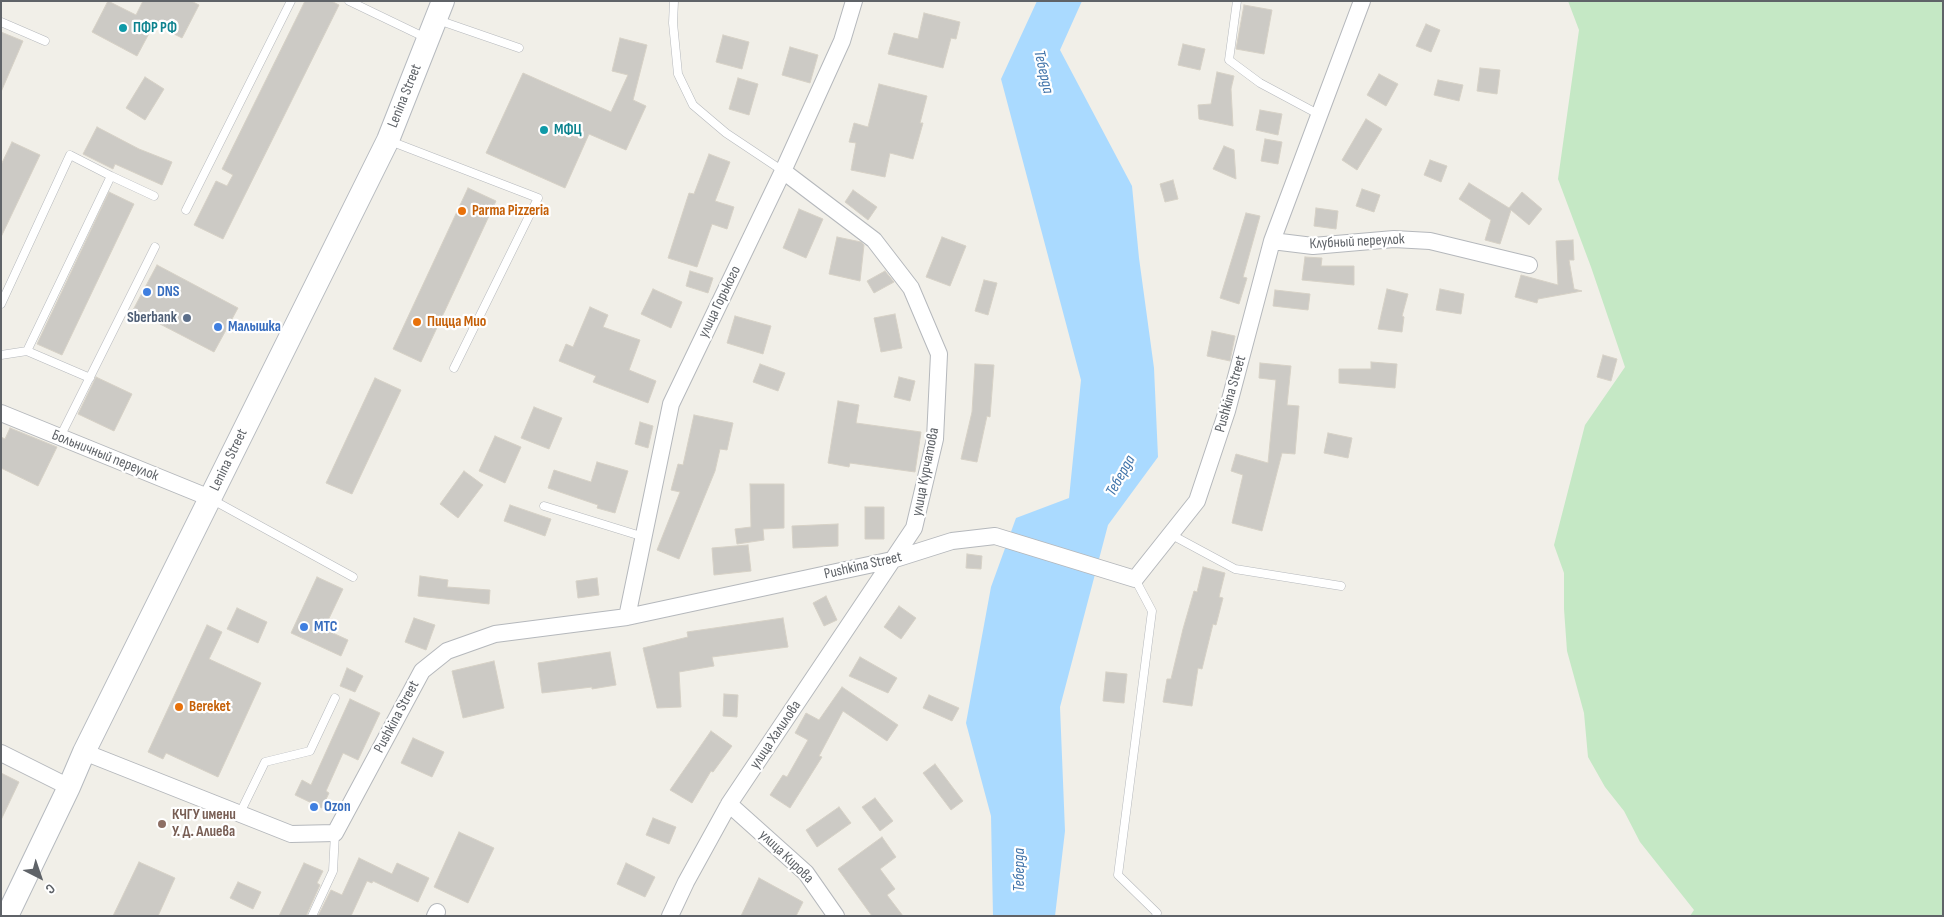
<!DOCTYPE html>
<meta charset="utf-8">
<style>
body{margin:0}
#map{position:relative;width:1944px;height:917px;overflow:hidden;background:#f1efe8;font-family:"Sofia Sans Condensed",sans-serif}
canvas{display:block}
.frame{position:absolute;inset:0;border:2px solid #5f6368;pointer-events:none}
.north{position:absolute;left:15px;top:852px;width:50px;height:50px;-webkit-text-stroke:4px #fff;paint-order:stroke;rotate:139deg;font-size:14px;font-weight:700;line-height:20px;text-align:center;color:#5f6368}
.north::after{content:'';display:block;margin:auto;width:18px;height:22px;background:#5f6368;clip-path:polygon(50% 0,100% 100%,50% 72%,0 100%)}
</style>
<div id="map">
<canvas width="1944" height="917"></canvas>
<div class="frame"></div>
<div class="north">С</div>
</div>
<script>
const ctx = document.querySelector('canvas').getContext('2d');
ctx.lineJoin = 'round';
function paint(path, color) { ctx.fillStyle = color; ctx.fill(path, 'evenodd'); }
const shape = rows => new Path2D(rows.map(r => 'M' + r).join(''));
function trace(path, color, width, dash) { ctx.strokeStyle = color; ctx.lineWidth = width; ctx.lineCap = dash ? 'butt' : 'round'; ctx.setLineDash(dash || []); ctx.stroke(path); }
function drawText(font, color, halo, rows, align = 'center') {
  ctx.font = font + ' "Sofia Sans Condensed",sans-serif'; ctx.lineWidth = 4.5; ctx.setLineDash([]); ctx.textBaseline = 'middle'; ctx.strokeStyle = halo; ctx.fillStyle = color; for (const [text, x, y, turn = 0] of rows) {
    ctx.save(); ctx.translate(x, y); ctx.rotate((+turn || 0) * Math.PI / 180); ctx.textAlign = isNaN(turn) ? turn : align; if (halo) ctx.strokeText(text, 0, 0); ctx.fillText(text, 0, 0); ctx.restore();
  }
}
paint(shape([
 [1568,1,1943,1,1943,916,1690,916,1694,910,1640,842,1624,811,1605,787,1588,757,1584,713,1567,651,1564,609,1564,573,1554,545,1585,425,1625,367,1591,267,1558,179,1579,30]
]), '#c5e8c5');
paint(shape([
 [1037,1,1082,1,1060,50,1132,186,1139,258,1154,368,1158,457,1108,525,1060,707,1065,831,1055,916,993,916,991,816,966,723,991,587,1016,518,1069,498,1081,380,1001,79]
]), '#aadaff');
const building = shape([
 [108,1,136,15,143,1,191,1,199,5,182,38,154,24,137,56,92,32,108,1],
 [305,1,331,1,339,5,223,239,194,225,216,181,227,186,233,175,222,169,305,1],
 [1244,5,1272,10,1264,54,1236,49,1244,5],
 [924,13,960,22,956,39,951,38,943,68,888,54,894,33,918,39,924,13],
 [1426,24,1440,30,1431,52,1416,46,1426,24],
 [1,32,23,41,1,92,1,32],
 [723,35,749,42,742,69,716,62,723,35],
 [620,38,647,45,633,100,646,106,626,150,589,134,565,188,486,153,523,73,611,112,628,75,612,71,620,38],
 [1183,44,1205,49,1200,70,1178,65,1183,44],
 [790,47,818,55,810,83,782,75,790,47],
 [1480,68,1500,70,1497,94,1477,91,1480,68],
 [1217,72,1234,76,1231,89,1233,126,1199,119,1198,105,1211,104,1217,72],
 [1379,74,1398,84,1386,106,1367,95,1379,74],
 [145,77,164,89,145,120,126,108,145,77],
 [738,78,758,84,749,115,729,109,738,78],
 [1438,80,1463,85,1459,101,1434,95,1438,80],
 [879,84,927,96,920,123,923,123,913,159,890,153,885,177,851,170,856,143,849,142,854,123,868,127,879,84],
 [1260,110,1282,114,1278,135,1256,130,1260,110],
 [1366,119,1382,129,1357,170,1342,160,1366,119],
 [97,127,139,149,172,162,162,185,115,164,113,169,83,154,97,127],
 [1265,139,1282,142,1278,164,1261,161,1265,139],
 [12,142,40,155,1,237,1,165,12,142],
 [1224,146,1234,150,1236,179,1213,169,1224,146],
 [709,154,730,162,715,201,734,207,727,229,712,224,697,267,668,258,689,193,694,194,709,154],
 [1430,160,1447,166,1441,182,1424,175,1430,160],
 [1173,180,1178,199,1165,202,1160,184,1173,180],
 [1469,183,1509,208,1522,192,1542,209,1529,225,1511,210,1500,244,1485,240,1491,220,1459,199,1469,183],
 [468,188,496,201,421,362,393,349,468,188],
 [1362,189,1380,195,1374,212,1356,206,1362,189],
 [853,190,877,207,868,220,845,202,853,190],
 [109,192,134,204,62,355,37,344,109,192],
 [1316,208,1338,211,1336,229,1314,226,1316,208],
 [799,209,823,219,806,258,783,248,799,209],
 [1246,213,1260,216,1243,277,1247,278,1239,304,1220,298,1246,213],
 [837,237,861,242,864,245,860,281,829,274,837,237],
 [942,237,966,246,950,286,926,277,942,237],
 [1573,240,1574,260,1569,260,1574,289,1582,291,1538,299,1537,303,1515,297,1521,275,1558,285,1556,241,1573,240],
 [1305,257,1322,258,1321,266,1354,266,1354,285,1302,280,1305,257],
 [157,265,238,308,214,352,133,310,157,265],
 [690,271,713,278,708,293,686,286,690,271],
 [885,271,894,282,874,293,867,281,885,271],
 [984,280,997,283,988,315,975,311,984,280],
 [653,289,682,302,671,328,641,314,653,289],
 [1387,289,1408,294,1402,316,1404,317,1402,332,1378,329,1387,289],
 [1440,289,1464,294,1461,314,1436,310,1440,289],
 [1275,290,1310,294,1308,310,1273,306,1275,290],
 [590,307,608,315,603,327,640,340,629,370,656,381,648,403,593,382,596,376,559,361,566,344,573,347,590,307],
 [895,314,902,348,881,352,874,318,895,314],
 [735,316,771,326,763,354,727,343,735,316],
 [1212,331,1235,336,1230,361,1207,356,1212,331],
 [1603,355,1617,359,1611,381,1597,377,1603,355],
 [1371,362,1397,364,1395,388,1339,383,1339,369,1371,369,1371,362],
 [1260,363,1291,366,1287,405,1299,406,1295,454,1282,453,1262,531,1232,523,1243,475,1231,471,1236,454,1268,463,1276,380,1259,378,1260,363],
 [760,364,785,373,778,391,753,382,760,364],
 [975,364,994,365,990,417,987,416,977,462,961,459,972,412,975,364],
 [96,377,132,394,114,431,78,414,96,377],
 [899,377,915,381,910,401,894,397,899,377],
 [375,378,401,390,352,494,326,483,375,378],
 [838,401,859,405,856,423,921,432,915,472,850,463,849,467,828,463,838,401],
 [534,407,562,418,549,449,521,438,534,407],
 [694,415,733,423,727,450,720,449,715,471,679,559,657,550,680,492,671,490,678,464,683,465,694,415],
 [640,422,653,426,648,448,635,444,640,422],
 [10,428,57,447,38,486,1,468,1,437,5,439,10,428],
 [1328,433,1352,438,1348,458,1324,453,1328,433],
 [495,436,521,447,505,483,479,471,495,436],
 [597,462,628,471,615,513,597,508,598,505,548,488,554,470,591,482,597,462],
 [464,471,483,485,458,518,440,504,464,471],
 [750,484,784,484,784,528,763,529,764,540,737,544,735,529,751,527,750,484],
 [510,505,551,519,545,536,504,521,510,505],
 [865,507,884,507,884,539,865,539,865,507],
 [838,524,838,546,793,548,792,526,838,524],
 [748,545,751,571,714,575,712,548,748,545],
 [967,554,982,556,981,569,966,568,967,554],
 [1203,567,1225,573,1219,597,1223,598,1216,625,1213,624,1202,669,1198,668,1192,706,1163,702,1167,679,1171,679,1183,629,1194,591,1197,592,1203,567],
 [420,576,448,580,447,587,490,590,489,604,418,596,420,576],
 [317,577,343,589,324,629,348,640,341,656,291,633,317,577],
 [597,578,599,595,578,598,576,581,597,578],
 [826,596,837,620,824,626,813,603,826,596],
 [899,606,916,618,901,639,884,627,899,606],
 [237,608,267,622,258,643,227,629,237,608],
 [414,618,435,625,426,650,405,642,414,618],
 [783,618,788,647,712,657,714,666,679,672,681,707,657,708,643,648,688,637,687,632,783,618],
 [207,625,222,632,209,659,261,683,218,777,166,753,163,759,148,752,207,625],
 [610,652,616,685,592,689,592,687,542,693,538,663,610,652],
 [860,657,897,678,888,693,849,676,860,657],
 [494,661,504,708,463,718,452,671,494,661],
 [347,668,363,676,355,692,340,686,347,668],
 [1106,672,1127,674,1124,703,1103,701,1106,672],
 [842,687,898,725,887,741,843,711,819,756,822,757,790,808,770,795,783,775,787,777,808,740,795,733,806,713,819,720,842,687],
 [724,694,738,695,737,717,723,716,724,694],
 [929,695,959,708,952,721,923,708,929,695],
 [350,699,380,713,358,760,343,753,326,791,329,793,322,808,295,795,302,780,311,785,350,699],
 [711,731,732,746,713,772,711,771,692,803,670,790,711,731],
 [413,738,444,752,432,777,401,763,413,738],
 [935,764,963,801,951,810,923,773,935,764],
 [1,773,19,782,1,820,1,773],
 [875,798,893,821,880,831,862,807,875,798],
 [839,807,851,823,817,847,806,830,839,807],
 [653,818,676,827,669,844,646,835,653,818],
 [459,832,494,848,468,903,434,887,459,832],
 [882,837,896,857,880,869,895,889,887,895,903,916,872,916,838,869,882,837],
 [359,858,392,874,397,863,429,878,418,902,373,881,372,883,367,881,351,916,318,916,331,890,342,895,359,858],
 [139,862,175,878,158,916,113,916,139,862],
 [304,863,323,871,317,883,320,885,306,916,279,916,304,863],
 [626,863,655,877,645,897,617,884,626,863],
 [759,878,803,902,796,916,741,916,759,878],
 [238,882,261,892,253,909,230,898,238,882]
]);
paint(building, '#cccac5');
trace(building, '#d6d1c6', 1);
const lane = shape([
 [349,1,426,38],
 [674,1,673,23,678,74,693,105,726,133,783,171],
 [1237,1,1229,60,1260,83,1318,114],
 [438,20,519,48],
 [1,22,45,41],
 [390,141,538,198,454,368],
 [186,210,291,1],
 [1,304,70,155,111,176],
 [1,355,27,351],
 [90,378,27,351,111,176,154,196],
 [60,437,155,247],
 [211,499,353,577],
 [544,506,644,537],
 [1170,534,1235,569,1341,586],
 [1135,579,1152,611,1118,875,1157,913,1156,916],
 [240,813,265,762,310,751,335,698],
 [312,916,333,871,335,833]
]);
const street = shape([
 [1272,241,1313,246,1394,239,1430,241,1529,265],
 [1,413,210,498],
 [627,617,671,404,783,171,842,41,854,1],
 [84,752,291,834,335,833,422,671,447,651,495,634,627,617,892,560,952,541,995,536,1135,579,1197,501,1227,411,1272,241,1362,1],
 [1,753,69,787],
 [729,804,806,873,836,916],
 [435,916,437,912],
 [670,916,686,882,729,804,914,528,935,439,939,354,911,288,874,240,783,171]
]);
const secondary = shape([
 [7,916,69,787,84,752,388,140,443,1]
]);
trace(lane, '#b5b8bc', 9);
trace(street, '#b5b8bc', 18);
trace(secondary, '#b6babf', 24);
trace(lane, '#fff', 8);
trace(street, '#fff', 16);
trace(secondary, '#fff', 22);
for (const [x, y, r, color] of [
 [123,28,5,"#0f9aa8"],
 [544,130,5,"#0f9aa8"],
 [462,211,5,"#e8710a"],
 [147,292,5,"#3f7fe0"],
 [187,318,5,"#5c6f8a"],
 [417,322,5,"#e8710a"],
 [218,327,5,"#3f7fe0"],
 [304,627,5,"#3f7fe0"],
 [179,707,5,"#e8710a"],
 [314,807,5,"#3f7fe0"],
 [162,824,5,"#8d6e63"]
]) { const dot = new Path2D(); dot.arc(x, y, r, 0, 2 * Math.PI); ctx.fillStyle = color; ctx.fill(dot); trace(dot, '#fff', 2); }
drawText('bold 15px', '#0d838f', '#fff', [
 ["ПФР РФ",133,28],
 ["МФЦ",554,130]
], 'left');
drawText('15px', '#5f6368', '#fff', [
 ["Lenina Street",405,96,-68],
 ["Клубный переулок",1357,242,-3],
 ["улица Горького",720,302,-64],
 ["Pushkina Street",1231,394,-74],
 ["Больничный переулок",105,456,22],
 ["Lenina Street",229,460,-64],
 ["улица Курчатова",926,472,-79],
 ["Pushkina Street",863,566,-13],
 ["Pushkina Street",397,717,-62],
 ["улица Халилова",776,735,-56],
 ["улица Кирова",786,857,44]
]);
drawText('bold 15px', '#c56008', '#fff', [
 ["Parma Pizzeria",472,211],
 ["Пицца Мио",427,322],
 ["Bereket",189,707]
], 'left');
drawText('bold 15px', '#366cbe', '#fff', [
 ["DNS",157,292],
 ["Малышка",228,327],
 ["МТС",314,627],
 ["Ozon",324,807]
], 'left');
drawText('bold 15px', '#4e5e75', '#fff', [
 ["Sberbank",177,318]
], 'right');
drawText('bold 15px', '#785e54', '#fff', [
 ["КЧГУ имени",172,815],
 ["У. Д. Алиева",172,832]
], 'left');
drawText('italic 16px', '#4174aa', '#fff', [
 ["Теберда",1043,72,77],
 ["Теберда",1121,476,-61],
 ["Теберда",1020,870,-90]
]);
</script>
